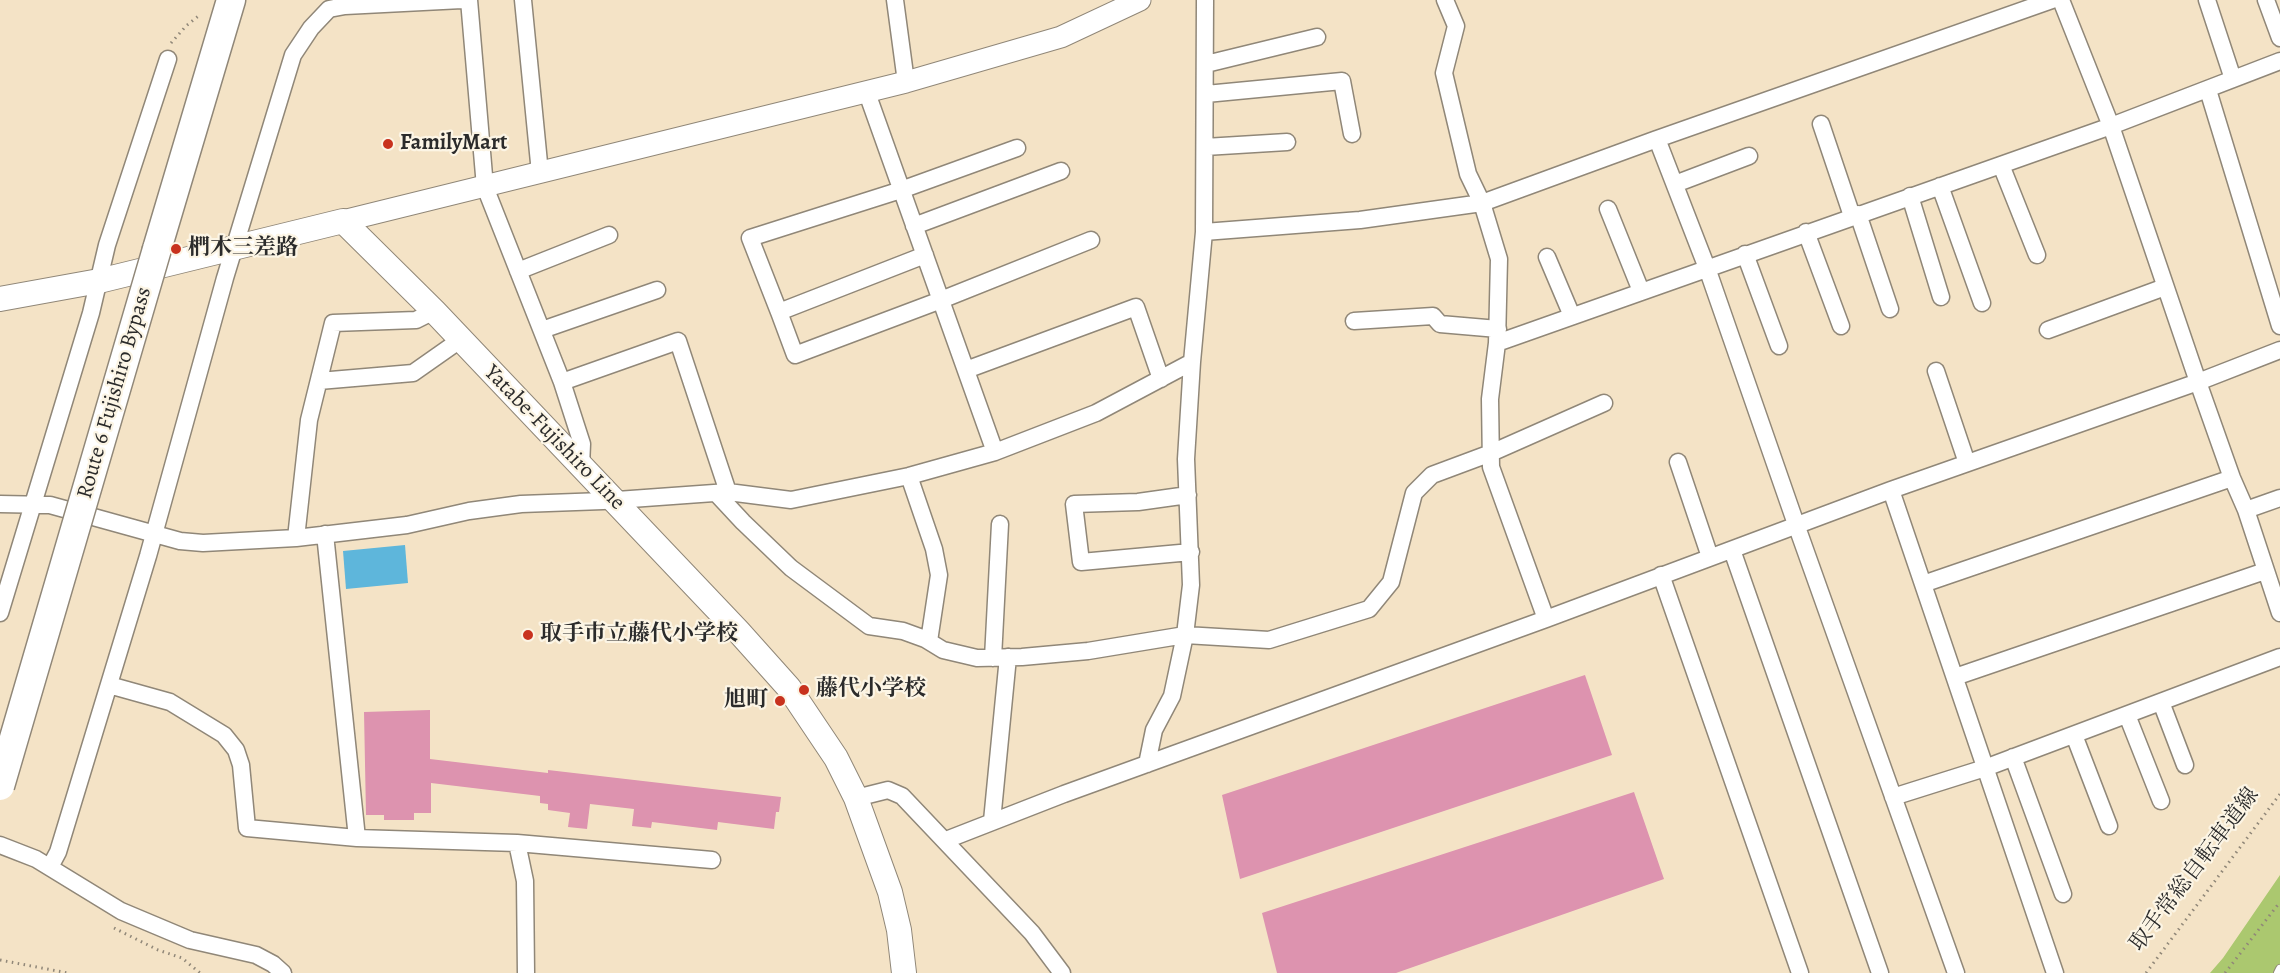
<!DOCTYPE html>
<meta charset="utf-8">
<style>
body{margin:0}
canvas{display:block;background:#f4e3c6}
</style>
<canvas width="2280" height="973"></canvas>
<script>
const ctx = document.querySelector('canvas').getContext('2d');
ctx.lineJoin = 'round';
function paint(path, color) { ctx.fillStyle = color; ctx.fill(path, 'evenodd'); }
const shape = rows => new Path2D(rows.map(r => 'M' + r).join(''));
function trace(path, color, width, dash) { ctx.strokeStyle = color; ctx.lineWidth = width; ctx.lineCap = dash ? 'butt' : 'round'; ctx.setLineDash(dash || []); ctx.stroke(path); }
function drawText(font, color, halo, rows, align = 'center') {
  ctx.font = font + ' Alegreya,"Noto Serif JP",serif'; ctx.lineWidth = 4.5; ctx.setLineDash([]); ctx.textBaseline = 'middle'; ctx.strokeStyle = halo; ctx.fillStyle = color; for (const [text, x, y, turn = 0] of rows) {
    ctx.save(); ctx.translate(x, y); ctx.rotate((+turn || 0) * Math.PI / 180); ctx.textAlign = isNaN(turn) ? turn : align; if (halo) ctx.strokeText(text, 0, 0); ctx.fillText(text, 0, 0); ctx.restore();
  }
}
paint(shape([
 [2280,875,2280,973,2210,973,2223,958]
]), '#abc86f');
paint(shape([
 [405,545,408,583,346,589,343,551]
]), '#5eb6db');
paint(shape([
 [1585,675,1612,755,1240,879,1222,795],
 [430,710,430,759,548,773,548,770,781,797,779,812,776,812,774,829,718,822,717,830,652,822,651,828,632,826,634,809,590,804,587,829,568,827,570,813,548,810,548,804,540,803,540,796,431,783,431,813,414,813,414,820,384,820,384,815,366,815,364,712],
 [1634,792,1664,879,1396,973,1277,973,1262,913]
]), '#dd93af');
const service = shape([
 [2278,973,2280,969]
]);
const minor = shape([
 [469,0,485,187,562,382,582,444,581,466],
 [523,0,540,173],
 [895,0,906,82],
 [1445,0,1456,26,1444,73,1468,174,1482,203,1499,259,1497,343,1490,399,1491,467,1546,619],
 [2061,0,2111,126,2198,382,2232,478,2246,510,2280,613],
 [2207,0,2233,79],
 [2266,0,2280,38],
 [1206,64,1317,37],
 [2208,90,2280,326],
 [867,93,995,452],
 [1206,94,1342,81,1352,134],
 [1821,124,1852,216],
 [1657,139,2052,0],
 [1205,147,1287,142],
 [2001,165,2037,255],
 [1675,184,1749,156],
 [1940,186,1982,303],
 [1910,196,1941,297],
 [1608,209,1641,291],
 [1858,214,1890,309],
 [914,226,1061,171],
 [1204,232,1360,220,1482,203,1657,139,1707,268,1797,527,1956,973],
 [1806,232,1841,326],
 [1745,254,1779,346],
 [925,255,779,312,795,355,941,300,1091,240],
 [1547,257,1572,316],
 [518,271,609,235],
 [779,312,750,238,901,190,1017,148],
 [1354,321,1433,316,1440,324,1498,329],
 [542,330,657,290],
 [2048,330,2165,287],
 [1497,343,2111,126,2280,61],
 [966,370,1136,307,1161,379],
 [1936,371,1967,463],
 [319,381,413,373,460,340],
 [562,382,678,341,728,492],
 [1678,462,1710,557],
 [909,476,934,549,939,575,929,641],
 [1891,490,2055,973],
 [716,493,743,522,791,568,869,626,903,631,925,639,943,650,977,658,1022,657,1088,651,1185,635,1269,640,1369,609,1391,582,1414,493,1432,475,1491,453,1604,403],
 [1188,495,1138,502,1074,504,1081,562,1191,552],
 [0,504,50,505,180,541,203,543,296,538,407,525,469,511,521,504,603,501,728,492,791,500,909,476,995,452,1096,413,1192,362],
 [2246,510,2280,498],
 [325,534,357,838],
 [296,538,309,420,333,323,416,320,434,311],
 [1732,550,1880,973],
 [1661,575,1800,973],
 [1923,584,2232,478],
 [0,613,91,313,107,245,168,59],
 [993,658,1000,524],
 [1955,677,2265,571],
 [109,685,170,702,224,735,236,750,241,765,247,828,357,838,517,843,712,860],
 [2161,702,2185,765],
 [2127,715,2161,801],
 [2074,735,2109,826],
 [2013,757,2063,894],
 [1147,764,1154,730,1172,696,1185,635,1191,585,1186,459,1192,362,1204,232,1205,0],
 [1893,797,1985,768,2280,657],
 [856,798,888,790,902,796,1032,933,1062,973],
 [992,821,1008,657],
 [946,840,1064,794,1546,619,1891,490,2198,382,2280,350],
 [517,843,525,881,526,973],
 [0,845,36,859,121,911,190,940,256,955,273,964,283,973],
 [50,867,58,852,148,556,225,278,293,55,311,28,329,9,345,6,462,0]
]);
const tertiary = shape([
 [343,221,906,82,1061,37,1140,0]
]);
const secondary = shape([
 [0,299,99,281,343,221,434,311,738,631,789,688,836,758,856,798,890,892,899,930,904,973]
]);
const trunk = shape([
 [157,249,231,0]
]);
trace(service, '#908778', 10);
trace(minor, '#908778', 19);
trace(tertiary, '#908778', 23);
trace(secondary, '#908778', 26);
trace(trunk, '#908778', 31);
trace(shape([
 [171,43,186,26,201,14],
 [114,928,158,950,182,958,200,973],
 [0,960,68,973],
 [2146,973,2280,794],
 [2225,973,2280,902]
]), '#908778', 3, [1.5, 4.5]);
trace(service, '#fff', 8);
trace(minor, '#fff', 16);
trace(tertiary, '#fff', 21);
trace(secondary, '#fff', 24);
trace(trunk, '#fff', 28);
const trunkBridge = shape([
 [0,786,157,249]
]);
trace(trunkBridge, '#908778', 31, []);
trace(trunkBridge, '#fff', 28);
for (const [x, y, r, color] of [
 [388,144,6,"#c8321e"],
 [176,249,6,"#c8321e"],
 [528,635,6,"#c8321e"],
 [804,690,6,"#c8321e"],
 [780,701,6,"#c8321e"]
]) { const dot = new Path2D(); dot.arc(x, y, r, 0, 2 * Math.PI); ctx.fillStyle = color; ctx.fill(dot); trace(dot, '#fcf5e5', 2); }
drawText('bold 22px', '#2b2b2b', '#fcf5e5', [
 ["FamilyMart",400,144],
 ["椚木三差路",188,249],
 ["取手市立藤代小学校",540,635],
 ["藤代小学校",816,690],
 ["旭町",768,701,"right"]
], 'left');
drawText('22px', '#2b2b2b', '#fcf5e5', [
 ["Route 6 Fujishiro Bypass",115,393,-74],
 ["Yatabe-Fujishiro Line",554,438,46],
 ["取手常総自転車道線",2195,870,-53]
]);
</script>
